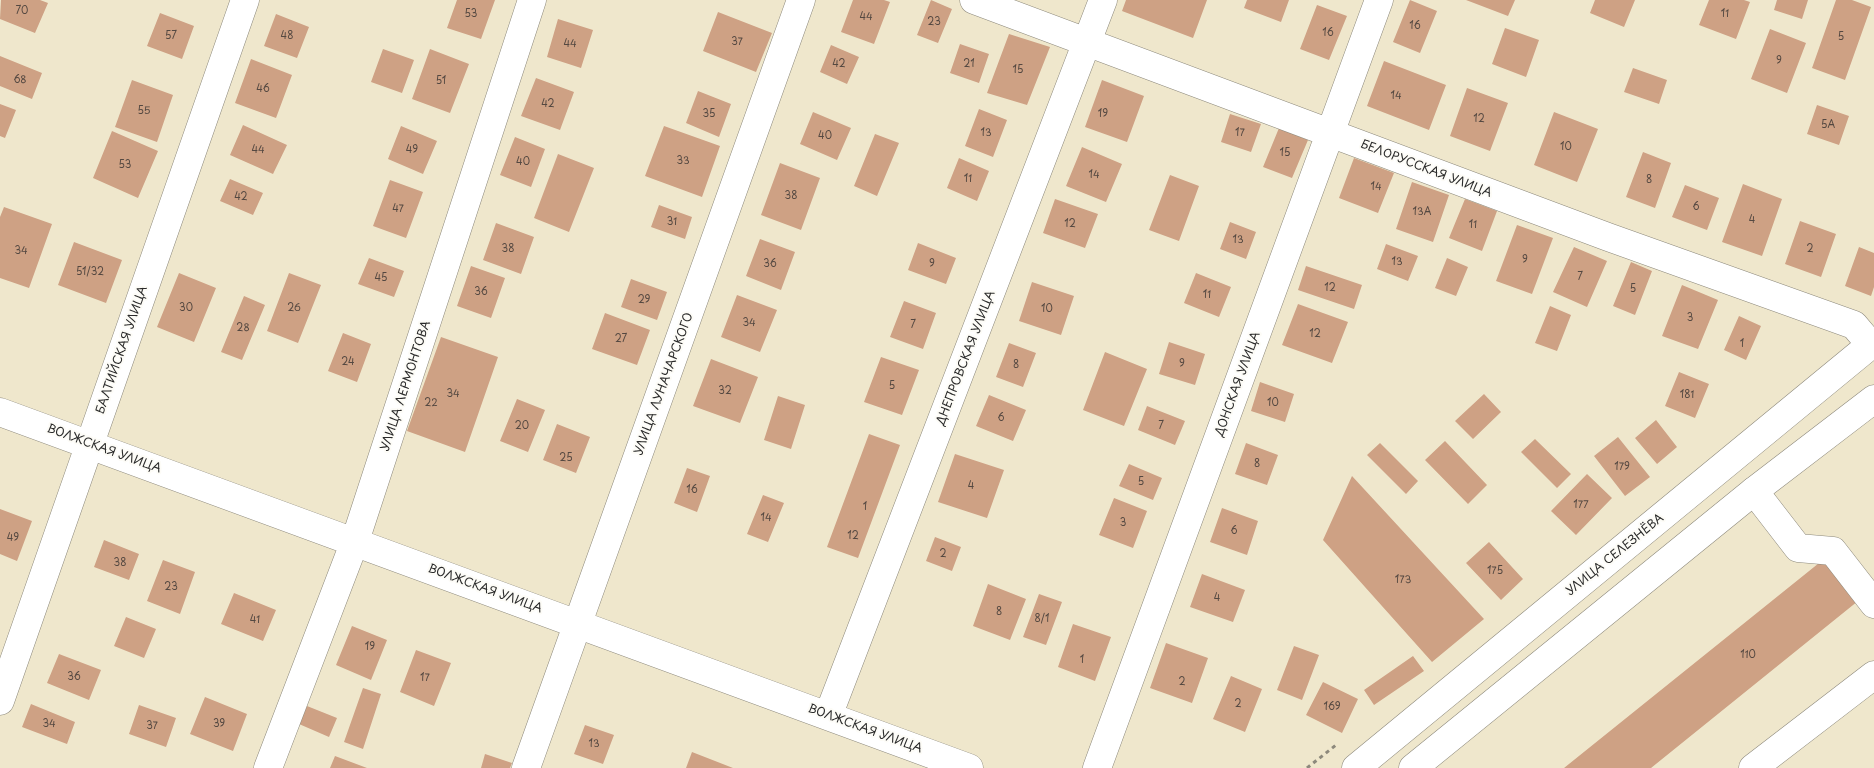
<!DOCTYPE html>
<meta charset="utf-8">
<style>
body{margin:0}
canvas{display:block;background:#efe7cc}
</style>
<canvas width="1874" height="768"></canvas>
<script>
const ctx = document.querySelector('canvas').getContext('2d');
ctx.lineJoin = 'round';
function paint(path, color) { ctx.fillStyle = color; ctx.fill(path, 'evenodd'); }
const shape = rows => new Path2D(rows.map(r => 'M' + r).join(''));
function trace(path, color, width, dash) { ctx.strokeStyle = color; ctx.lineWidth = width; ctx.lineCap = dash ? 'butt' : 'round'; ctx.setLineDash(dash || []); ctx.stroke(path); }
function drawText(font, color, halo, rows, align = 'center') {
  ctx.font = font + ' "Playpen Sans",sans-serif'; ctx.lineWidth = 4; ctx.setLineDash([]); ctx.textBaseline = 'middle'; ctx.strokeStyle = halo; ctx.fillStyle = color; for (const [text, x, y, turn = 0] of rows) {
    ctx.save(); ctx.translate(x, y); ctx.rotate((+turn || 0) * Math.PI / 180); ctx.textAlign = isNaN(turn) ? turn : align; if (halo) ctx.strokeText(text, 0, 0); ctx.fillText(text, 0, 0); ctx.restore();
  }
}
paint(shape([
 [1,0,40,0,48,3,35,33,0,19],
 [457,0,495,0,481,39,447,28],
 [853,0,884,0,890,2,874,44,841,32],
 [931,0,952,9,938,43,917,35],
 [1126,0,1207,0,1193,38,1122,11],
 [1247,0,1289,0,1281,22,1244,8],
 [1410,0,1437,11,1420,53,1393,42],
 [1466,0,1515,0,1508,16],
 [1595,0,1635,0,1624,27,1590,13],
 [1709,0,1744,0,1750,2,1736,39,1699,25],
 [1777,0,1808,0,1802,19,1774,10],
 [1836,0,1852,0,1871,7,1845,80,1812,68],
 [1317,5,1347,16,1329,60,1300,49],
 [718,12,772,33,756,72,703,51],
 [160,13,194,26,182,59,147,46],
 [276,14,309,27,297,58,264,46],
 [558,19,593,30,581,68,547,57],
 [1505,28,1539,40,1526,77,1492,64],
 [1770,29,1806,43,1787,93,1751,79],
 [1009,34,1050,47,1027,105,987,93],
 [960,44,989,54,979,83,950,73],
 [831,45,859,57,847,84,820,72],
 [383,49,414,60,402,93,371,82],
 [430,49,469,64,450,113,412,99],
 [0,56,42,73,32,99,0,86],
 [251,59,292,75,276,118,235,103],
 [1384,61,1446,85,1429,130,1367,106],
 [1633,68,1667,80,1659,104,1624,92],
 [536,78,574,92,560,130,521,116],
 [132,80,173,95,157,142,115,127],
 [1102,80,1144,96,1127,142,1085,127],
 [1467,88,1508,103,1490,151,1450,136],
 [698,91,731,104,719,137,686,123],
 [0,104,16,110,5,138,0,136],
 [1817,105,1849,116,1839,145,1807,134],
 [979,109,1007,120,993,157,965,146],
 [813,112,851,128,837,160,800,144],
 [1554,112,1598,129,1577,182,1534,165],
 [1230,114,1261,124,1251,152,1221,142],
 [243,125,287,145,273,174,230,155],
 [401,126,437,141,423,174,388,159],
 [664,126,720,146,702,197,645,176],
 [1279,128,1308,140,1292,178,1263,167],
 [112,131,158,151,138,198,93,178],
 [875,134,899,143,877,196,854,186],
 [515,137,545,149,531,187,500,175],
 [1082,147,1122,164,1106,202,1066,186],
 [1643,152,1671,163,1655,208,1626,197],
 [558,154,594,168,569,232,534,218],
 [959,158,989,171,977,201,947,188],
 [1354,158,1394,173,1378,213,1339,198],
 [780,163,820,178,801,230,761,215],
 [1170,175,1199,186,1179,241,1149,230],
 [230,179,263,193,253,215,220,201],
 [390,180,423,192,406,238,373,226],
 [1412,182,1449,195,1433,242,1396,229],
 [1743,184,1782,199,1762,256,1722,242],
 [1685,185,1719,198,1707,230,1672,217],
 [1055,199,1098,214,1085,248,1043,233],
 [1465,199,1497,211,1482,251,1449,238],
 [659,205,692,217,685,239,651,227],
 [4,207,52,224,29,288,0,278,0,217],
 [1800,221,1836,234,1821,277,1785,264],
 [1230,222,1256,232,1246,259,1220,249],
 [496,223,534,237,521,274,483,260],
 [1517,225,1553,238,1532,294,1496,281],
 [760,239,795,252,781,290,746,276],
 [74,242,122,260,106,303,58,285],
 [918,243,956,258,946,284,908,270],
 [1386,244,1418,256,1408,281,1377,269],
 [1574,247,1607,261,1587,307,1553,292],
 [1859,247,1874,253,1874,287,1871,296,1845,286],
 [369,258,404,271,394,297,358,284],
 [1447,258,1468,267,1456,296,1435,288],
 [1631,262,1652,271,1635,315,1613,306],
 [471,266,505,278,491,318,457,306],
 [1306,266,1362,285,1354,309,1298,290],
 [179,273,216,288,194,342,157,327],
 [289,273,321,285,298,343,267,331],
 [1196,273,1231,287,1219,317,1184,303],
 [631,279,667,292,657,320,621,307],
 [1032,282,1074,296,1061,335,1019,321],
 [1682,285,1718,300,1698,349,1662,336],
 [737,295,777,310,760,352,721,337],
 [244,296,265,305,242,360,221,352],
 [904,301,936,313,923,349,890,337],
 [1298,304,1348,322,1332,363,1282,345],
 [1550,306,1571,315,1557,351,1535,343],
 [605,313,650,330,637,365,592,349],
 [1739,316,1761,326,1746,360,1724,350],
 [343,333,371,344,357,382,328,371],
 [441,337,498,357,465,452,407,431],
 [1169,342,1205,354,1195,385,1159,374],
 [1009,343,1036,353,1023,387,996,377],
 [1105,352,1147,369,1124,426,1083,410],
 [881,357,919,370,902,415,864,402],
 [711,359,758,377,740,423,693,406],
 [1679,372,1709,384,1695,418,1665,406],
 [1260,382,1294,394,1285,422,1251,411],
 [1484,394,1501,412,1473,439,1455,421],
 [989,395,1026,410,1013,441,976,426],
 [778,396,805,405,791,449,764,440],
 [517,399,545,410,528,452,500,441],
 [1147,406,1185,421,1175,445,1138,430],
 [1656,420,1677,447,1657,464,1635,438],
 [557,424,590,437,576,473,543,460],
 [869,434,900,445,858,558,827,547],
 [1618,437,1650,477,1625,496,1594,456],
 [1535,439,1571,474,1557,488,1521,452],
 [1445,441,1487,485,1468,504,1425,460],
 [1246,443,1278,455,1267,485,1235,474],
 [1380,443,1418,481,1406,494,1367,455],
 [955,454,1004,470,987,518,938,502],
 [1129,464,1162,478,1153,500,1119,486],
 [687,468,710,476,697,512,674,503],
 [1587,474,1612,498,1576,535,1551,511],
 [1352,476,1484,619,1432,662,1323,540],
 [763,495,784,503,768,542,747,534],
 [1114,498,1147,511,1133,548,1099,535],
 [1222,508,1258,521,1247,555,1210,542],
 [0,509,32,521,17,561,0,554],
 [935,537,961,547,952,571,926,561],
 [104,540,139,554,129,580,94,567],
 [1489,542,1523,579,1501,600,1466,563],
 [1824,559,1858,601,1651,768,1564,768],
 [163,560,195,572,180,614,147,601],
 [1202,574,1245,590,1233,622,1190,607],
 [988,584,1026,599,1010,640,973,626],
 [234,593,276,610,263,641,221,624],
 [1039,594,1062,602,1046,645,1023,637],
 [126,617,156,629,144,658,114,646],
 [1073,624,1111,637,1095,681,1058,667],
 [352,626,387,640,371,680,336,665],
 [1166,643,1208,658,1192,703,1150,688],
 [1294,646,1319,655,1302,700,1277,690],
 [416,650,451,663,434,706,400,692],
 [59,654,101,670,89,700,47,683],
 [1413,656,1424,671,1374,705,1364,690],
 [1231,676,1262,689,1245,732,1213,719],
 [1323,682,1358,699,1342,733,1306,715],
 [363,688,381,694,363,749,344,742],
 [205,697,247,714,233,751,190,734],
 [31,704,75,722,67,744,22,727],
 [139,705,176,718,166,747,129,734],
 [307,706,337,718,329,737,299,724],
 [585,725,614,735,603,764,574,754],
 [692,752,733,768,686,768],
 [485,754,512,763,510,768,481,768],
 [335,756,367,768,330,768]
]), '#cea184');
const minor = shape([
 [974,0,1608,237,1854,325,1871,345],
 [0,412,969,768],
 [1754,491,1798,548,1833,551,1874,604],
 [0,701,245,0],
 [828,716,1103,0],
 [268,768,355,541,532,0],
 [526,768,801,0],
 [1097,768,1379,0],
 [1753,768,1874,675]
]);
const major = shape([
 [1356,768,1874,342],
 [1413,768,1754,491,1874,399]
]);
trace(minor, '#8d897c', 29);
trace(major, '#8d897c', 29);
trace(shape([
 [1307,768,1336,745]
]), '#8d897c', 3, [4, 4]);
trace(minor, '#fff', 28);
trace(major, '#fff', 28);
drawText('10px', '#544841', null, [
 ["70",22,11],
 ["53",471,14],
 ["11",1725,14],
 ["44",866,17],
 ["23",934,22],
 ["16",1415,26],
 ["16",1328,33],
 ["57",171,36],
 ["48",287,36],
 ["5",1841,37],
 ["37",737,42],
 ["44",570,44],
 ["9",1779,61],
 ["42",839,64],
 ["21",969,64],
 ["15",1018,70],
 ["68",20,80],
 ["51",441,81],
 ["46",263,89],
 ["14",1396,96],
 ["42",548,104],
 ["55",144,111],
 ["35",709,114],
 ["19",1103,114],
 ["12",1479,119],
 ["5А",1828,125],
 ["13",986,133],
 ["17",1240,133],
 ["40",825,136],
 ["10",1566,147],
 ["44",258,150],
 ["49",412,150],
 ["15",1285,153],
 ["33",683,161],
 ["40",523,162],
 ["53",125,165],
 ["14",1094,175],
 ["11",968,179],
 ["8",1649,180],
 ["14",1376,187],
 ["38",791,196],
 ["42",241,197],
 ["6",1696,207],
 ["47",398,209],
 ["13А",1422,212],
 ["4",1752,220],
 ["31",672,222],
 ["12",1070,224],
 ["11",1473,225],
 ["13",1238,240],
 ["38",508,249],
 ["2",1810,249],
 ["34",21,251],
 ["9",1525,260],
 ["13",1397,262],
 ["36",770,264],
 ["9",932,264],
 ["51/32",90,272],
 ["7",1580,277],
 ["45",381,278],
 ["12",1330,288],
 ["5",1633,289],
 ["36",481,292],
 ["11",1207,295],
 ["29",644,300],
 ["30",186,308],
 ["26",294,308],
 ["10",1047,309],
 ["3",1690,318],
 ["34",749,323],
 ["7",913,325],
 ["28",243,328],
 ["12",1315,334],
 ["27",621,339],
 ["1",1742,344],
 ["24",348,362],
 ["9",1182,364],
 ["8",1016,365],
 ["5",892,386],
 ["32",725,391],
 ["34",453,394],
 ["181",1687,395],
 ["22",431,403],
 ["10",1273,403],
 ["6",1001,418],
 ["20",522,426],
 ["7",1161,426],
 ["25",566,458],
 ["8",1257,464],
 ["179",1622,467],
 ["5",1141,482],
 ["4",971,486],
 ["16",692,490],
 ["177",1581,505],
 ["1",865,507],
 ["14",766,518],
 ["3",1123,523],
 ["6",1234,531],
 ["12",853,536],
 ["49",13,538],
 ["2",943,554],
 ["38",120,563],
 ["175",1495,571],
 ["173",1403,580],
 ["23",171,587],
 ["4",1217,598],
 ["8",999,612],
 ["8/1",1042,619],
 ["41",255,620],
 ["19",370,647],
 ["110",1748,655],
 ["1",1082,660],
 ["36",74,677],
 ["17",425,678],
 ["2",1182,682],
 ["2",1238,704],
 ["169",1332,707],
 ["34",49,724],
 ["39",219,724],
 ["37",152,726],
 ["13",594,744]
]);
drawText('12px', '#2b2b2b', '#fdfcf7', [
 ["БЕЛОРУССКАЯ УЛИЦА",1426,169,21],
 ["БАЛТИЙСКАЯ УЛИЦА",122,350,-71],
 ["ДНЕПРОВСКАЯ УЛИЦА",966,358,-69],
 ["УЛИЦА ЛУНАЧАРСКОГО",664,384,-70],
 ["ДОНСКАЯ УЛИЦА",1238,384,-70],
 ["УЛИЦА ЛЕРМОНТОВА",406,386,-72],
 ["ВОЛЖСКАЯ УЛИЦА",104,449,20],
 ["УЛИЦА СЕЛЕЗНЁВА",1615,555,-39],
 ["ВОЛЖСКАЯ УЛИЦА",485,589,20],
 ["ВОЛЖСКАЯ УЛИЦА",865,729,20]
]);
</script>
